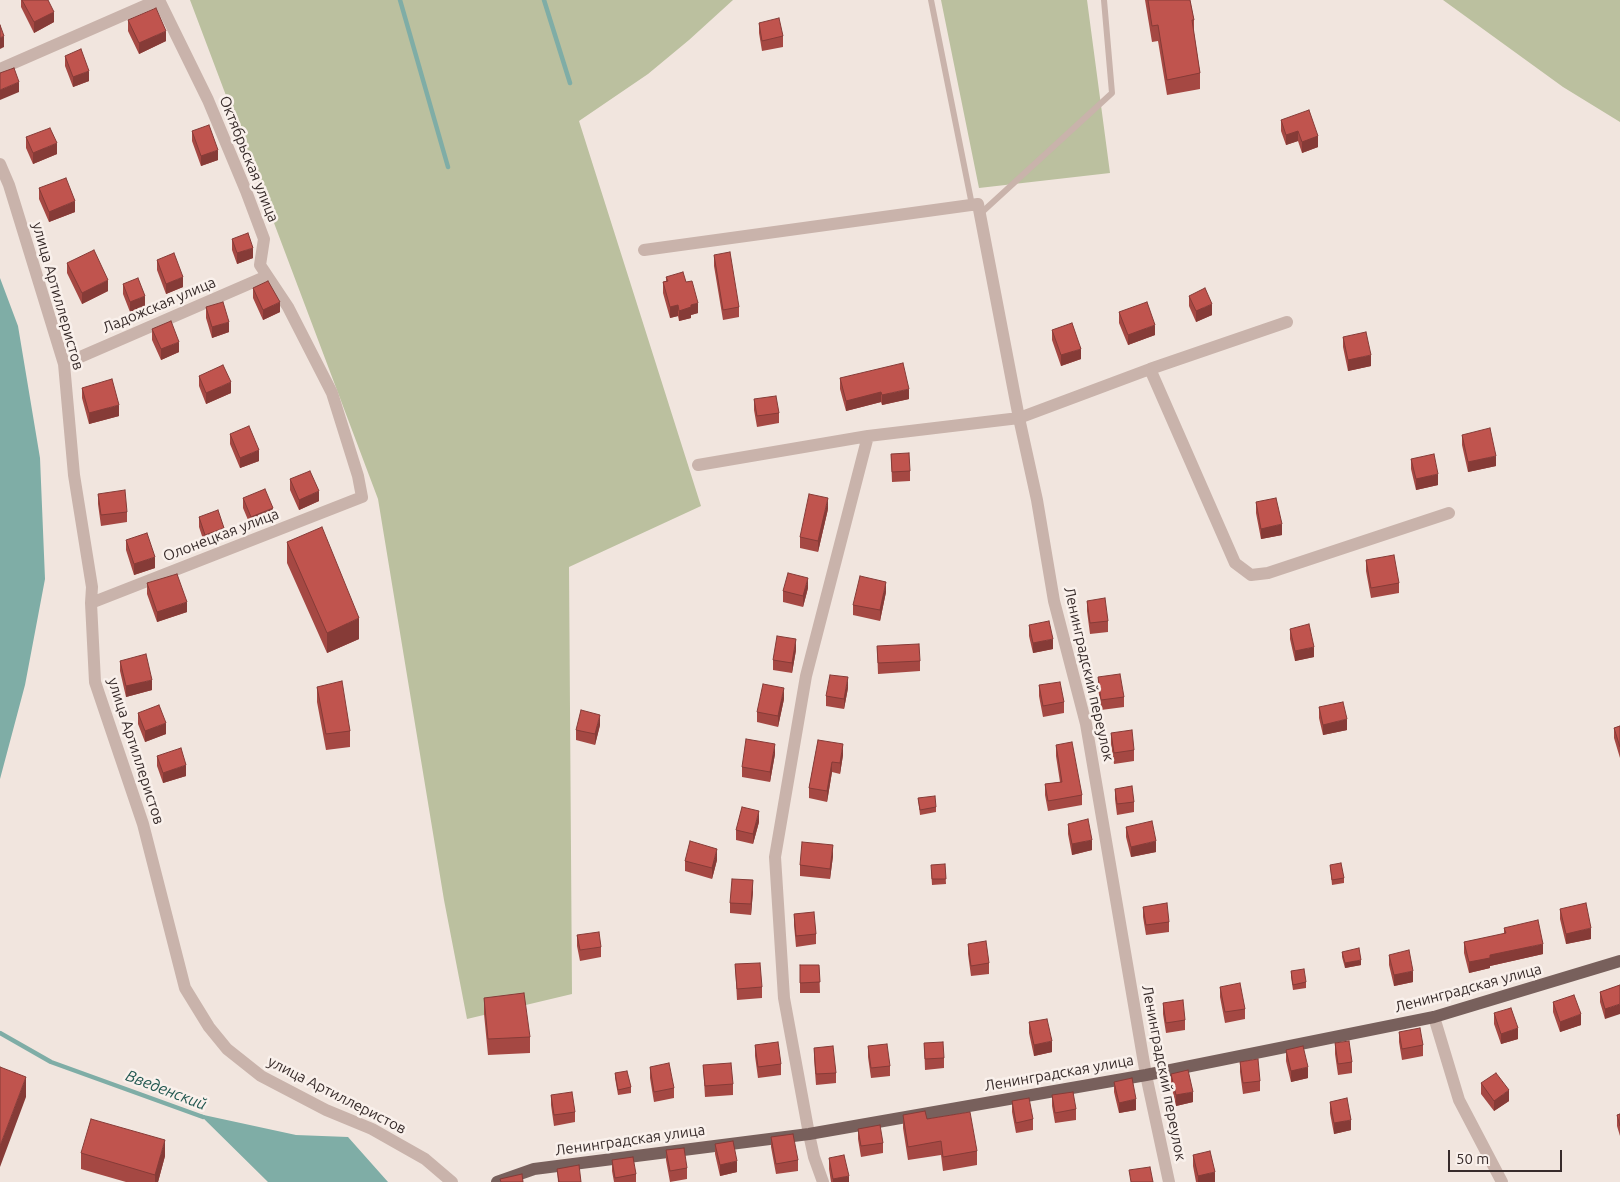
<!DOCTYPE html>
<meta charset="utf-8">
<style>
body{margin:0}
#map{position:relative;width:1620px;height:1182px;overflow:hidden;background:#f1e5de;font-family:Ubuntu,sans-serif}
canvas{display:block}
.scale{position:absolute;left:1448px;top:1150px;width:114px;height:22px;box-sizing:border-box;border:2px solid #372b2a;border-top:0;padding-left:6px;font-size:15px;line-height:18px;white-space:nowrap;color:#372b2a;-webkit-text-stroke:4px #f9f0eb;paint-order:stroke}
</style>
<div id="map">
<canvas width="1620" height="1182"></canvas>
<div class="scale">50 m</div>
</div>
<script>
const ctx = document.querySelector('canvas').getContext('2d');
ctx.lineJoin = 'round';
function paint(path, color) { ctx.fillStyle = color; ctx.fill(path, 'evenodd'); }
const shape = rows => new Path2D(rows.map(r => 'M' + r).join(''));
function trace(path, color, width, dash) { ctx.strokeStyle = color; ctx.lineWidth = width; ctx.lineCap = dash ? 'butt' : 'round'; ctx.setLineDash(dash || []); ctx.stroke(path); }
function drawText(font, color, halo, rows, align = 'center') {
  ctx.font = font + ' Ubuntu,sans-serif'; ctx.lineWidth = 5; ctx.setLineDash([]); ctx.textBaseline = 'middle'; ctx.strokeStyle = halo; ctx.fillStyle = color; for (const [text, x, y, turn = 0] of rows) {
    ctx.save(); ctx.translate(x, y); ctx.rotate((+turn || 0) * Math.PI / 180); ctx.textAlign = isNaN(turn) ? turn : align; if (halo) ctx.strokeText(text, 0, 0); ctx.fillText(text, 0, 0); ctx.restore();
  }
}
paint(shape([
 [190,0,733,0,689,40,648,74,579,121,701,506,569,567,572,994,467,1019,444,900,378,499],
 [941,0,1087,0,1110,173,979,188],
 [1443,0,1620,0,1620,122,1563,87]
]), '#bbc09f');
paint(shape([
 [0,278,18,326,40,458,45,579,25,685,0,779],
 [199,1114,296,1135,348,1137,388,1182,268,1182]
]), '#7fada6');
trace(shape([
 [400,0,448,167],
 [544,0,570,83],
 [0,1033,51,1062,203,1117]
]), '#7fada6', 4.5);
trace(shape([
 [931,0,972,205],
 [980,214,1112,93,1104,0]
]), '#c9b3ab', 6);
trace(shape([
 [0,69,158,0],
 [0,164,9,185,64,364,74,475,92,587,91,603,95,682,143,824,185,988,209,1027,227,1049,261,1076,326,1110,372,1129,425,1159,452,1182],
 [644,250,978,204,1019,418,1037,500,1054,601,1086,724,1146,1075,1169,1182],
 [64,364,267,276],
 [1150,369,1235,563,1251,575,1268,573,1449,513],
 [698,465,868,436,1019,418,1150,369,1287,322],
 [91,603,362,497,358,476,332,393,288,307,260,265,264,239,246,191,208,100,159,0],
 [1434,1017,1459,1100,1502,1182],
 [823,1182,814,1157,809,1134,784,998,775,857,806,676,868,436]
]), '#c9b3ab', 12);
trace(shape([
 [497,1182,534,1169,809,1134,1146,1075,1434,1017,1620,961]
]), '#78605c', 12);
paint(shape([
 [21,0,48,0,54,22,34,33,21,7],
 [1145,0,1190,0,1194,20,1194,33,1200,73,1200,89,1167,95,1158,41,1152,42],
 [128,20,166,41,139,54,128,31],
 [759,23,783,36,783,47,762,51,759,33],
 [65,56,89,81,73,87,65,66],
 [1281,120,1318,136,1318,147,1302,153,1298,141,1286,145,1281,131],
 [192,131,218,160,201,166,192,141],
 [26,137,57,154,33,164,26,148],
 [39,188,75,212,49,222,39,199],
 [232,239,253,258,237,264,232,250],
 [714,255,739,307,739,317,723,320,714,266],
 [157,260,183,287,166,294,157,270],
 [67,263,108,291,82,304,67,273],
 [666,277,686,282,698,313,691,315,691,318,679,321,678,316,670,318,663,293,663,282,666,281],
 [123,284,145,307,130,312,123,294],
 [253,288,280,312,263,320,253,298],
 [1189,296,1212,315,1196,322,1189,306],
 [206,307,229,332,212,338,206,318],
 [1119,312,1155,335,1128,345,1119,323],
 [152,329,179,352,161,360,152,340],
 [1052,330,1081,359,1061,366,1052,340],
 [1343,337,1371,366,1348,371,1343,347],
 [199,376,231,393,206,404,199,386],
 [840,378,909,399,882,405,881,402,846,411,840,389],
 [82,388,119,416,89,424,82,398],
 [754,399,779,413,779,423,757,427,754,410],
 [230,434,259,461,240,468,230,444],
 [1462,435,1496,466,1468,472,1462,445],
 [891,454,910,471,910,481,892,482],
 [1411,459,1438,485,1416,490,1411,469],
 [290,479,319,501,299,510,290,490],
 [98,494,127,512,127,522,101,526,98,504],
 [243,498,273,519,251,527,243,508],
 [1256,502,1282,535,1261,539,1256,513],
 [828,509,818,552,800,548,800,537],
 [199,517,224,539,205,545,199,527],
 [126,540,155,568,134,575,126,550],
 [287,542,359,639,327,653,287,563],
 [1366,560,1399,583,1399,593,1371,598,1366,571],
 [147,583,187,612,157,622,147,594],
 [808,588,803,607,783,602,783,591],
 [886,592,880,621,853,615,853,605],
 [1087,601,1108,621,1108,632,1090,634,1087,611],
 [1029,625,1053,649,1033,653,1029,636],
 [1290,629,1314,657,1295,661,1290,639],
 [877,646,920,661,920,671,878,674],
 [796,650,792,673,773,670,773,660],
 [120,661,152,690,126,697,120,671],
 [1098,677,1124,697,1124,707,1101,710,1098,687],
 [1039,685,1064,702,1064,713,1043,717,1039,696],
 [317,687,350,731,350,747,326,750,317,702],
 [848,688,844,709,826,706,826,696],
 [784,699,778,727,757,722,757,712],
 [1319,707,1347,730,1323,735,1319,718],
 [138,713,166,734,145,742,138,724],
 [600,725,595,745,576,740,576,730],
 [1620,726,1620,758,1614,738,1614,728],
 [1111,733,1134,750,1134,761,1114,764,1111,744],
 [818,740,843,755,840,774,832,772,827,802,809,798,809,788],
 [1056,745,1082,795,1082,805,1048,811,1045,795,1045,784,1060,782,1056,756],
 [775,754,770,782,742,777,742,767],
 [157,756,186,776,163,783,157,766],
 [1115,789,1134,802,1134,812,1117,815,1115,799],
 [918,798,936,807,936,812,920,815],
 [759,822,753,844,736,840,736,830],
 [1068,824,1092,850,1072,855,1068,834],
 [1126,827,1156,852,1131,857,1126,837],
 [833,856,830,879,800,876,800,865],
 [717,860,712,879,685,871,685,861],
 [945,864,946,884,932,885,931,870],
 [1330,865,1344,878,1344,883,1332,885],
 [753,891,751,915,730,913,730,903],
 [1143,907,1169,922,1169,932,1146,935,1143,917],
 [1560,909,1591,939,1566,944,1560,919],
 [794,914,816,934,816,944,796,947,794,925],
 [1504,928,1543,954,1490,966,1490,968,1469,973,1464,953,1464,942,1504,934],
 [577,935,601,947,601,957,580,961,577,946],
 [968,944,989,963,989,974,971,976,968,954],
 [1342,952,1361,965,1345,968,1342,957],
 [1389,955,1413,982,1394,986,1389,965],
 [735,964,762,987,762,998,737,1000],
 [800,965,819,965,820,993,800,993],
 [1291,971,1306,982,1306,988,1293,990,1291,977],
 [1620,985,1605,1019,1600,1002,1600,992],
 [1220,987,1245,1009,1245,1019,1225,1023,1220,997],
 [484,998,530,1037,530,1053,488,1055,484,1014],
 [1553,1002,1581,1025,1560,1032,1553,1012],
 [1163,1003,1185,1020,1185,1030,1166,1033,1163,1014],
 [1494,1013,1518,1039,1501,1044,1494,1024],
 [1029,1022,1052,1052,1034,1056,1029,1033],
 [1399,1032,1423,1045,1423,1056,1402,1060,1399,1042],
 [924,1043,944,1058,944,1068,925,1070],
 [1335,1043,1352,1062,1352,1073,1338,1075,1335,1054],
 [755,1045,781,1064,781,1075,758,1078,755,1056],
 [868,1046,890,1066,890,1076,871,1078,868,1057],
 [814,1048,836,1073,836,1083,816,1085,814,1058],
 [1286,1050,1308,1078,1291,1082,1286,1061],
 [1240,1062,1260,1081,1260,1091,1243,1094,1240,1072],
 [703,1065,733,1084,733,1095,705,1097],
 [650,1067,674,1088,674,1098,654,1102,650,1078],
 [615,1073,631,1087,631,1093,618,1095,615,1078],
 [1171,1074,1193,1102,1176,1106,1171,1084],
 [1114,1082,1136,1110,1119,1113,1114,1092],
 [1481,1083,1509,1101,1494,1111,1481,1094],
 [551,1095,575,1112,575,1122,554,1126,551,1105],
 [1052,1095,1076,1109,1076,1120,1055,1123,1052,1106],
 [1012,1101,1033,1119,1033,1130,1016,1133,1012,1112],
 [1330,1102,1351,1130,1334,1134,1330,1113],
 [1620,1114,1620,1136,1617,1126,1617,1115],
 [903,1115,927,1119,977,1151,977,1165,943,1171,941,1155,908,1160,903,1128],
 [858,1129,883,1143,883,1153,861,1157,858,1139],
 [771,1137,798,1160,798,1171,776,1174,771,1147],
 [715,1144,737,1172,720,1176,715,1154],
 [666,1150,687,1168,687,1179,670,1182,666,1160],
 [81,1153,165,1156,158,1182,126,1182,81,1169],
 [1193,1155,1215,1182,1196,1182,1193,1166],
 [829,1158,849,1182,831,1182,829,1169],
 [612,1160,636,1174,636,1182,614,1182,612,1171],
 [557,1169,581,1182,558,1182]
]), '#a54843');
paint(shape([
 [54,12,54,22,34,33,34,22],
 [166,31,166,41,139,54,139,43],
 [4,36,4,47,0,49,0,38],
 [89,71,89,81,73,87,73,77],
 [19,82,19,92,0,100,0,90],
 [1298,131,1298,141,1286,145,1286,135],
 [1318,136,1318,147,1302,153,1302,142],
 [57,143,57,154,33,164,33,153],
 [218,150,218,160,201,166,201,156],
 [75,201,75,212,49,222,49,212],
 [253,248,253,258,237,264,237,253],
 [183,277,183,287,166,294,166,284],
 [108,280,108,291,82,304,82,293],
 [145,296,145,307,130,312,130,302],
 [280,302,280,312,263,320,263,310],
 [698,303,698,313,691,315,691,305],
 [1212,304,1212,315,1196,322,1196,311],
 [678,305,678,316,670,318,670,307],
 [691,307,691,318,679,321,679,311],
 [229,322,229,332,212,338,212,327],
 [1155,325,1155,335,1128,345,1128,335],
 [179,342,179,352,161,360,161,349],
 [1081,349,1081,359,1061,366,1061,355],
 [1371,355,1371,366,1348,371,1348,360],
 [231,382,231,393,206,404,206,393],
 [909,389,909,399,882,405,882,395],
 [881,392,881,402,846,411,846,401],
 [119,405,119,416,89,424,89,413],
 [259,450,259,461,240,468,240,458],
 [1496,456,1496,466,1468,472,1468,462],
 [1438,474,1438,485,1416,490,1416,479],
 [319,491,319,501,299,510,299,500],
 [828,498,828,509,818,552,818,541],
 [273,508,273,519,251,527,251,517],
 [1282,524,1282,535,1261,539,1261,529],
 [224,528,224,539,205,545,205,535],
 [155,557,155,568,134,575,134,564],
 [808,578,808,588,803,607,803,596],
 [886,582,886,592,880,621,880,610],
 [187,602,187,612,157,622,157,612],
 [359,618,359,639,327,653,327,633],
 [796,639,796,650,792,673,792,663],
 [1053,639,1053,649,1033,653,1033,643],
 [1314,647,1314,657,1295,661,1295,651],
 [848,677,848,688,844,709,844,699],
 [152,680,152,690,126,697,126,686],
 [784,688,784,699,778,727,778,716],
 [600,715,600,725,595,745,595,734],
 [1347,719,1347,730,1323,735,1323,725],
 [166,723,166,734,145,742,145,731],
 [775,744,775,754,770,782,770,772],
 [843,744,843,755,840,774,840,763],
 [832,762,832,772,827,802,827,791],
 [186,765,186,776,163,783,163,773],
 [759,811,759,822,753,844,753,834],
 [1092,840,1092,850,1072,855,1072,844],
 [1156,841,1156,852,1131,857,1131,847],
 [833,845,833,856,830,879,830,869],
 [717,849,717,860,712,879,712,868],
 [753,880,753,891,751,915,751,904],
 [1591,928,1591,939,1566,944,1566,934],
 [1543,944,1543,954,1490,966,1490,968,1469,973,1469,962,1490,955],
 [1361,960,1361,965,1345,968,1345,963],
 [1413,971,1413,982,1394,986,1394,975],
 [1620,1004,1620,1014,1605,1019,1605,1009],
 [1581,1014,1581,1025,1560,1032,1560,1022],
 [1518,1028,1518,1039,1501,1044,1501,1034],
 [1052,1041,1052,1052,1034,1056,1034,1045],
 [1308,1067,1308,1078,1291,1082,1291,1071],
 [26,1077,26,1097,0,1167,0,1146],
 [1509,1090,1509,1101,1494,1111,1494,1101],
 [1193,1092,1193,1102,1176,1106,1176,1095],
 [1136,1099,1136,1110,1119,1113,1119,1103],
 [1351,1120,1351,1130,1334,1134,1334,1123],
 [165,1140,165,1156,158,1182,155,1182,155,1175],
 [737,1161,737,1172,720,1176,720,1165],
 [1215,1172,1215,1182,1198,1182,1198,1176],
 [849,1176,849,1182,833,1182,833,1179]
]), '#863b37');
const building = shape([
 [22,0,48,0,54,12,34,22,22,0],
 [1148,0,1190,0,1194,20,1192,20,1200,73,1167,80,1158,25,1152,26,1148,0],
 [156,8,166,31,139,43,128,20,156,8],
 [779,18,783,36,762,41,759,23,779,18],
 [0,25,4,36,0,38,0,25],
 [81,49,89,71,73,77,65,56,81,49],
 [14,68,19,82,0,90,0,73,14,68],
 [1309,110,1318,136,1302,142,1298,131,1286,135,1281,120,1309,110],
 [209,125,218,150,201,156,192,131,209,125],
 [50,128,57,143,33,153,26,137,50,128],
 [66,178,75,201,49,212,39,188,66,178],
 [248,233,253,248,237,253,232,239,248,233],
 [94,250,108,280,82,293,67,263,94,250],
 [730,252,739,307,723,310,714,255,730,252],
 [174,253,183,277,166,284,157,260,174,253],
 [683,272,686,282,692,281,698,303,691,305,691,307,679,311,678,305,670,307,663,282,668,281,666,277,683,272],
 [138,278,145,296,130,302,123,284,138,278],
 [268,281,280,302,263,310,253,288,268,281],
 [1205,288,1212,304,1196,311,1189,296,1205,288],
 [223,302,229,322,212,327,206,307,223,302],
 [1147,302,1155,325,1128,335,1119,312,1147,302],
 [171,321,179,342,161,349,152,329,171,321],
 [1072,323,1081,349,1061,355,1052,330,1072,323],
 [1366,332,1371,355,1348,360,1343,337,1366,332],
 [903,363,909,389,882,395,881,392,846,401,840,378,903,363],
 [223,365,231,382,206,393,199,376,223,365],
 [112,379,119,405,89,413,82,388,112,379],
 [776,396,779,413,757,416,754,399,776,396],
 [249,426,259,450,240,458,230,434,249,426],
 [1490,428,1496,456,1468,462,1462,435,1490,428],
 [909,453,910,471,892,472,891,454,909,453],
 [1434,454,1438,474,1416,479,1411,459,1434,454],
 [310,471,319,491,299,500,290,479,310,471],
 [265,489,273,508,251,517,243,498,265,489],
 [125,490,127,512,101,515,98,494,125,490],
 [809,494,828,498,818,541,800,537,809,494],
 [1276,498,1282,524,1261,529,1256,502,1276,498],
 [218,510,224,528,205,535,199,517,218,510],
 [322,527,359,618,327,633,287,542,322,527],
 [147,533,155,557,134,564,126,540,147,533],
 [1394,555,1399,583,1371,588,1366,560,1394,555],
 [788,573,808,578,803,596,783,591,788,573],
 [177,574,187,602,157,612,147,583,177,574],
 [860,576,886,582,880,610,853,605,860,576],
 [1105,598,1108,621,1090,623,1087,601,1105,598],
 [1049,621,1053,639,1033,643,1029,625,1049,621],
 [1309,624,1314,647,1295,651,1290,629,1309,624],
 [777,636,796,639,792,663,773,660,777,636],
 [919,644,920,661,878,663,877,646,919,644],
 [146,654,152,680,126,686,120,661,146,654],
 [1120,674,1124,697,1101,700,1098,677,1120,674],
 [830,675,848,677,844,699,826,696,830,675],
 [342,681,350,731,326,734,317,687,342,681],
 [1060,682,1064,702,1043,706,1039,685,1060,682],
 [763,684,784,688,778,716,757,712,763,684],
 [1343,702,1347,719,1323,725,1319,707,1343,702],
 [159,705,166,723,145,731,138,713,159,705],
 [581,710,600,715,595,734,576,730,581,710],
 [1620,726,1620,747,1614,728,1620,726],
 [1132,730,1134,750,1114,753,1111,733,1132,730],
 [746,739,775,744,770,772,742,767,746,739],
 [818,740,843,744,840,763,832,762,827,791,809,788,818,740],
 [1072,742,1082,795,1048,801,1045,784,1062,782,1056,745,1072,742],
 [181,748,186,765,163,773,157,756,181,748],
 [1132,786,1134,802,1117,804,1115,789,1132,786],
 [935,796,936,807,920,810,918,798,935,796],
 [742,807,759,811,753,834,736,830,742,807],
 [1088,819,1092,840,1072,844,1068,824,1088,819],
 [1152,821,1156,841,1131,847,1126,827,1152,821],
 [690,841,717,849,712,868,685,861,690,841],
 [802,842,833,845,830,869,800,865,802,842],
 [1341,863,1344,878,1332,880,1330,865,1341,863],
 [945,864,946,879,932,879,931,865,945,864],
 [732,879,753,880,751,904,730,903,732,879],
 [1167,903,1169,922,1146,925,1143,907,1167,903],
 [1586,903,1591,928,1566,934,1560,909,1586,903],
 [814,912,816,934,796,936,794,914,814,912],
 [1538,920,1543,944,1490,955,1490,958,1469,962,1464,942,1506,933,1504,928,1538,920],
 [599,932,601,947,580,950,577,935,599,932],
 [986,941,989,963,971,966,968,944,986,941],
 [1359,948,1361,960,1345,963,1342,952,1359,948],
 [1409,950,1413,971,1394,975,1389,955,1409,950],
 [760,963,762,987,737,989,735,964,760,963],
 [800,965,819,965,820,982,800,983,800,965],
 [1304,969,1306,982,1293,985,1291,971,1304,969],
 [1240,983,1245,1009,1225,1012,1220,987,1240,983],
 [1620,985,1620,1004,1605,1009,1600,992,1620,985],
 [524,993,530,1037,488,1039,484,998,524,993],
 [1574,995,1581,1014,1560,1022,1553,1002,1574,995],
 [1183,1000,1185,1020,1166,1023,1163,1003,1183,1000],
 [1511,1008,1518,1028,1501,1034,1494,1013,1511,1008],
 [1047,1019,1052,1041,1034,1045,1029,1022,1047,1019],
 [1420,1028,1423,1045,1402,1049,1399,1032,1420,1028],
 [1349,1041,1352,1062,1338,1064,1335,1043,1349,1041],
 [778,1042,781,1064,758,1067,755,1045,778,1042],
 [943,1042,944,1058,925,1059,924,1043,943,1042],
 [887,1044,890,1066,871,1068,868,1046,887,1044],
 [833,1046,836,1073,816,1074,814,1048,833,1046],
 [1303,1046,1308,1067,1291,1071,1286,1050,1303,1046],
 [1258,1059,1260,1081,1243,1083,1240,1062,1258,1059],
 [669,1063,674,1088,654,1092,650,1067,669,1063],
 [731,1063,733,1084,705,1086,703,1065,731,1063],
 [0,1067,26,1077,0,1146,0,1067],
 [1188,1070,1193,1092,1176,1095,1171,1074,1188,1070],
 [627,1071,631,1087,618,1090,615,1073,627,1071],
 [1496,1073,1509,1090,1494,1101,1481,1083,1496,1073],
 [1132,1078,1136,1099,1119,1103,1114,1082,1132,1078],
 [572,1092,575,1112,554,1115,551,1095,572,1092],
 [1073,1092,1076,1109,1055,1113,1052,1095,1073,1092],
 [1029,1098,1033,1119,1016,1123,1012,1101,1029,1098],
 [1347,1098,1351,1120,1334,1123,1330,1102,1347,1098],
 [925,1111,927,1119,970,1112,977,1151,943,1157,941,1141,908,1147,903,1115,925,1111],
 [1620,1114,1620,1126,1617,1115,1620,1114],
 [91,1119,165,1140,155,1175,81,1153,91,1119],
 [880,1125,883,1143,861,1146,858,1129,880,1125],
 [793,1134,798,1160,776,1164,771,1137,793,1134],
 [733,1141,737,1161,720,1165,715,1144,733,1141],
 [684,1148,687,1168,670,1171,666,1150,684,1148],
 [1210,1151,1215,1172,1198,1176,1193,1155,1210,1151],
 [844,1155,849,1176,833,1179,829,1158,844,1155],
 [633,1157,636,1174,615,1178,612,1160,633,1157],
 [579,1165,581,1182,559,1182,557,1169,579,1165],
 [1150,1167,1153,1182,1131,1182,1129,1170,1150,1167],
 [522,1174,523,1182,501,1182,500,1179,522,1174]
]);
paint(building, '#c0544e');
trace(building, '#863b37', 1);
drawText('15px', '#372b2a', '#f9f0eb', [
 ["Октябрьская улица",249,159,68],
 ["улица Артиллеристов",58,296,74],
 ["Ладожская улица",159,305,-23],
 ["Олонецкая улица",221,535,-21],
 ["Ленинградский переулок",1089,674,77],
 ["улица Артиллеристов",136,751,72],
 ["Ленинградская улица",1468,988,-15],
 ["Ленинградская улица",1059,1073,-10],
 ["Ленинградский переулок",1164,1073,79],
 ["улица Артиллеристов",337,1095,27],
 ["Ленинградская улица",630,1140,-8]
]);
drawText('italic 16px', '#215750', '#f9f0eb', [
 ["Введенский",166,1090,21]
]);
</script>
